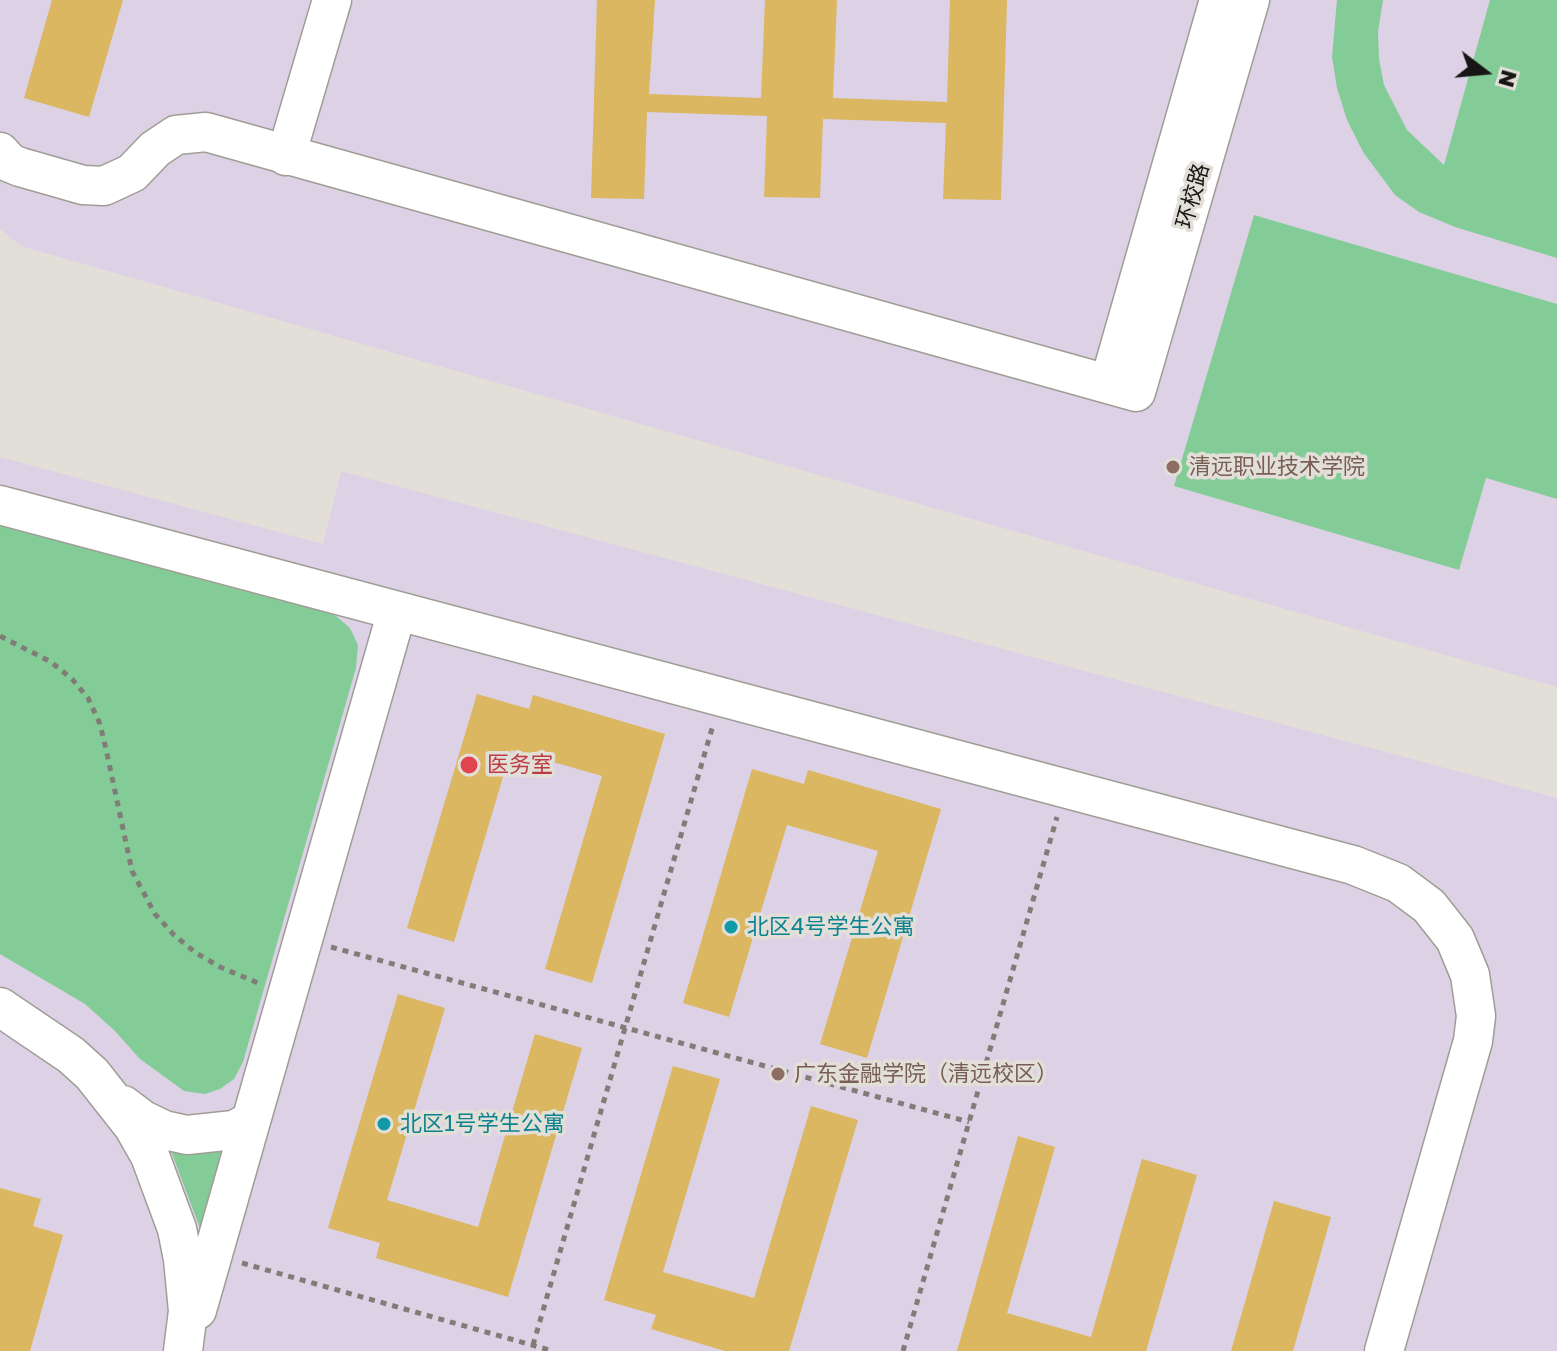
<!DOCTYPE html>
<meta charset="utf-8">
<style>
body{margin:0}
#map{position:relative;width:1557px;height:1351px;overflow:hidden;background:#e2dfd8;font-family:"Golos Text",sans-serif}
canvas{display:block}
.north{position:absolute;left:1445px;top:32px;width:80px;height:80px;-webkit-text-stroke:6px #e2dfd8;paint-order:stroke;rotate:106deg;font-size:22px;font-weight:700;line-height:32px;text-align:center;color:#181614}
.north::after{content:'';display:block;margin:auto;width:28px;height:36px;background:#181614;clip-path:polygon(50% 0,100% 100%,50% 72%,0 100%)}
</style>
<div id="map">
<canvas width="1557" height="1351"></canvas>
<div class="north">N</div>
</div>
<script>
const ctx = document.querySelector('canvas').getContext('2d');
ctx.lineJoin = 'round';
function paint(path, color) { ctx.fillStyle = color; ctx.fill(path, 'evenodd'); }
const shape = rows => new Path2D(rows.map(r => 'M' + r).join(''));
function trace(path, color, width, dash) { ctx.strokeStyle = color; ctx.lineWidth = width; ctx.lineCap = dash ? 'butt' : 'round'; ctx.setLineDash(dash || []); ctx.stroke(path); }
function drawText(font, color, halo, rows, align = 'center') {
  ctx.font = font + ' "Golos Text","Noto Sans SC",sans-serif'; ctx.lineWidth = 7; ctx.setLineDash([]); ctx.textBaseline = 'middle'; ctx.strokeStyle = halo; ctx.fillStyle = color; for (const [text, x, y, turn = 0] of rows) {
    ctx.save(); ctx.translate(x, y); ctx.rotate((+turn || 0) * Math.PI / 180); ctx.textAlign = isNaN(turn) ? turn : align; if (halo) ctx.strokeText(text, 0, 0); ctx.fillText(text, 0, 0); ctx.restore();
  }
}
paint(shape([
 [0,0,1557,0,1557,687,21,246,0,229],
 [0,457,323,544,341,471,1557,798,1557,1351,0,1351]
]), '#ddd1e5');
paint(shape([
 [1337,0,1383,0,1378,32,1379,59,1384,85,1407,130,1444,165,1490,0,1557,0,1557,258,1455,227,1419,212,1395,195,1363,152,1347,120,1337,88,1332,57],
 [1254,215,1557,304,1557,499,1486,478,1459,570,1174,486],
 [0,522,321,609,336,616,350,628,358,645,356,668,243,1062,234,1079,220,1089,205,1094,184,1091,140,1059,115,1031,85,1004,0,954],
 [225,1145,201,1231,171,1151]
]), '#84cc97');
paint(shape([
 [52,0,123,0,89,117,24,98],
 [597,0,655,0,649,94,761,98,765,0,837,0,833,98,947,102,950,0,1007,0,1001,200,943,199,946,123,823,119,820,198,764,197,767,116,647,112,644,199,591,198],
 [477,694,529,709,533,695,665,734,592,983,545,969,602,776,511,750,454,942,407,928],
 [752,769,804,784,808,770,941,809,867,1058,820,1044,878,851,787,825,729,1017,683,1003],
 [398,994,445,1008,387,1200,478,1227,535,1034,582,1048,508,1297,376,1258,380,1243,328,1228],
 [673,1066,720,1079,663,1272,754,1298,811,1106,858,1120,789,1351,725,1351,651,1329,656,1315,604,1300],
 [1018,1136,1055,1147,1007,1313,1091,1337,1142,1159,1197,1175,1146,1351,957,1351],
 [0,1188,41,1199,33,1226,63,1235,30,1351,0,1351],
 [1274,1201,1331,1217,1293,1351,1231,1351]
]), '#dab760');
const minor = shape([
 [0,152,10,163,20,167,83,185,104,186,132,173,155,149,176,135,206,132,1136,392,1250,0],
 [286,156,332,0],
 [1109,384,1219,0],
 [0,505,1353,865,1398,883,1429,906,1455,939,1470,975,1476,1016,1473,1041,1384,1351],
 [0,1007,71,1055,92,1074,133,1126,150,1156,177,1229,183,1259,188,1311,183,1351],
 [123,1105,143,1120,164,1130,187,1135,234,1130,251,1121,197,1310],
 [251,1121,397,611]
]);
trace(minor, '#a09d96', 41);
trace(shape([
 [0,636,51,662,72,679,88,698,100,724,106,749,132,871,155,914,174,935,196,953,220,967,258,983],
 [331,947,969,1122],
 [242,1263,553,1351],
 [533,1345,713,725],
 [903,1351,1057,817]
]), '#807d79', 5, [6, 6]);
trace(minor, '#fff', 38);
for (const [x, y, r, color] of [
 [1173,467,8,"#8d6e63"],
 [469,765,10,"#e0444e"],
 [731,927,8,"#0f9aa8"],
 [778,1074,8,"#8d6e63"],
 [384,1124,8,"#0f9aa8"]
]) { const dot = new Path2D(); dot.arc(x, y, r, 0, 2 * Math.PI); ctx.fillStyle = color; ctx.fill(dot); trace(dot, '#e2dfd8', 3); }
drawText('22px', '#181614', '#e2dfd8', [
 ["环校路",1193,196,-74]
]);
drawText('22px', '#785e54', '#e2dfd8', [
 ["清远职业技术学院",1189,467],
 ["广东金融学院（清远校区）",794,1074]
], 'left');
drawText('22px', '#be3a42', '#e2dfd8', [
 ["医务室",487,765]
], 'left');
drawText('22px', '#0d838f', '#e2dfd8', [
 ["北区4号学生公寓",747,927],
 ["北区1号学生公寓",400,1124]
], 'left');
</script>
